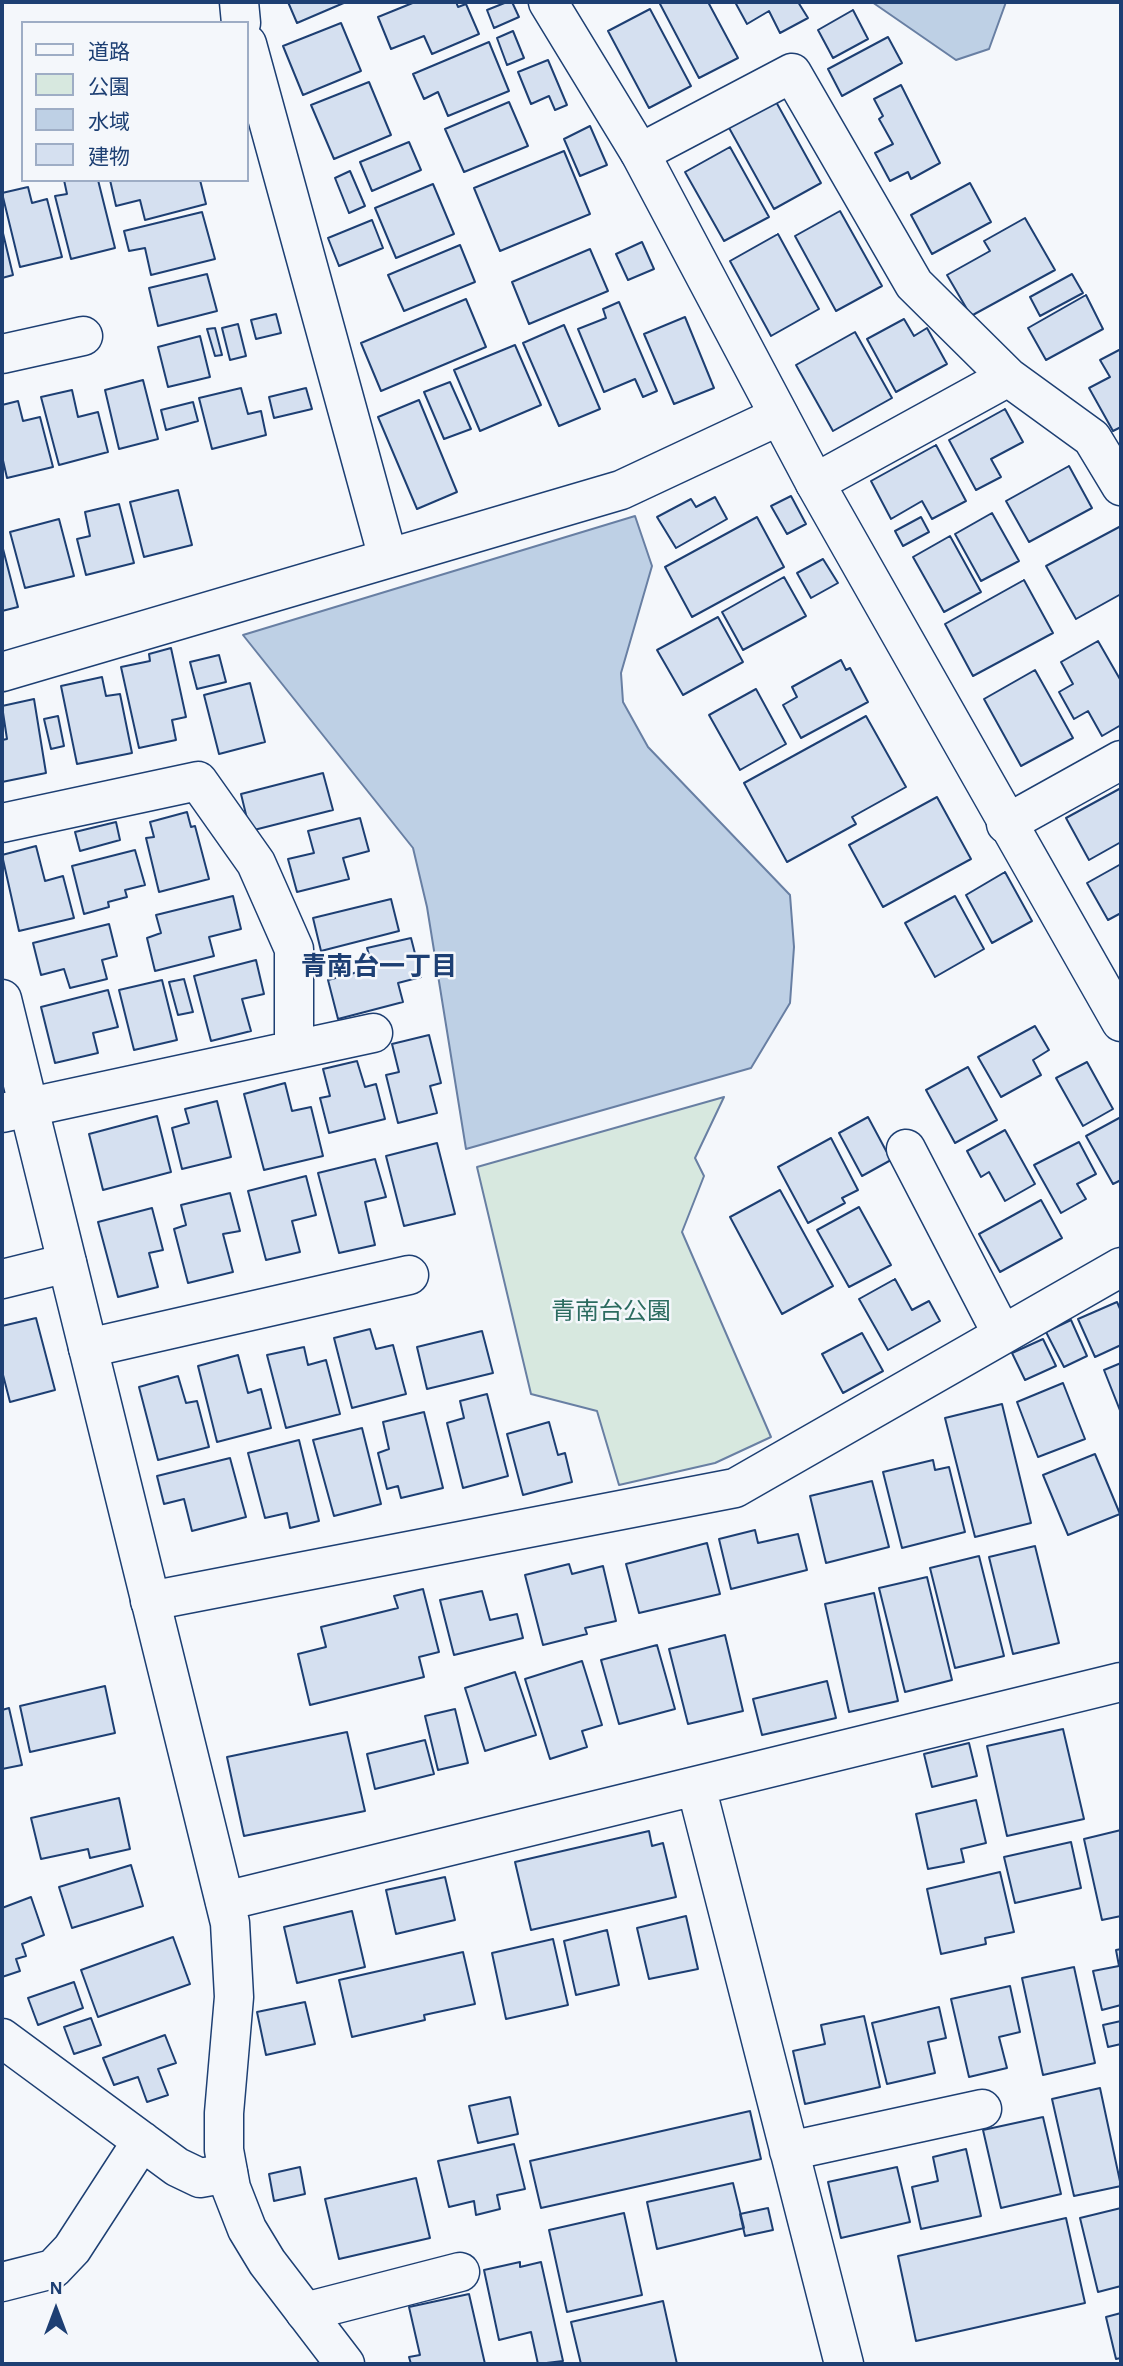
<!DOCTYPE html>
<meta charset="utf-8">
<style>
body{margin:0}
#map{position:relative;width:1123px;height:2366px;overflow:hidden;background:#f4f7fb;font-family:"Alegreya Sans","Noto Sans JP",sans-serif}
canvas{display:block}
.frame{position:absolute;inset:0;border:4px solid #1d3f73;pointer-events:none}
.legend{position:absolute;left:21px;top:21px;width:228px;height:161px;box-sizing:border-box;background:#f4f7fb;border:2px solid #9eadc5;margin:0;padding:9px 12px;list-style:none;font-size:21px;color:#1d3f73}
.legend li{display:flex;align-items:center;gap:14px;height:35px}
.legend b{width:35px;border:2px solid #9eadc5}
.north{position:absolute;left:21px;top:2275px;width:70px;height:70px;-webkit-text-stroke:5px #f4f7fb;paint-order:stroke;rotate:0deg;font-size:19px;font-weight:700;line-height:28px;text-align:center;color:#1d3f73}
.north::after{content:'';display:block;margin:auto;width:24px;height:32px;background:#1d3f73;clip-path:polygon(50% 0,100% 100%,50% 72%,0 100%)}
</style>
<div id="map">
<canvas width="1123" height="2366"></canvas>
<div class="frame"></div>
<ul class="legend">
<li><b style="height:9px;background:#f4f7fb"></b>道路</li>
<li><b style="height:19px;background:#d7e8df"></b>公園</li>
<li><b style="height:19px;background:#bed0e5"></b>水域</li>
<li><b style="height:19px;background:#d5e0f0"></b>建物</li>
</ul>
<div class="north">N</div>
</div>
<script>
const ctx = document.querySelector('canvas').getContext('2d');
ctx.lineJoin = 'round';
function paint(path, color) { ctx.fillStyle = color; ctx.fill(path, 'evenodd'); }
const shape = rows => new Path2D(rows.map(r => 'M' + r).join(''));
function trace(path, color, width, dash) { ctx.strokeStyle = color; ctx.lineWidth = width; ctx.lineCap = dash ? 'butt' : 'round'; ctx.setLineDash(dash || []); ctx.stroke(path); }
function drawText(font, color, halo, rows, align = 'center') {
  ctx.font = font + ' "Alegreya Sans","Noto Sans JP",sans-serif'; ctx.lineWidth = 5; ctx.setLineDash([]); ctx.textBaseline = 'middle'; ctx.strokeStyle = halo; ctx.fillStyle = color; for (const [text, x, y, turn = 0] of rows) {
    ctx.save(); ctx.translate(x, y); ctx.rotate((+turn || 0) * Math.PI / 180); ctx.textAlign = isNaN(turn) ? turn : align; if (halo) ctx.strokeText(text, 0, 0); ctx.fillText(text, 0, 0); ctx.restore();
  }
}
const green = shape([
 [724,1097,695,1158,704,1176,682,1232,771,1437,715,1463,619,1485,597,1411,531,1394,477,1167,724,1097]
]);
paint(green, '#d7e8df');
trace(green, '#687fa3', 2);
const water = shape([
 [872,2,1006,2,989,49,956,60,872,2],
 [635,516,652,566,621,673,623,702,648,747,790,895,794,947,790,1003,751,1068,466,1149,427,907,413,848,243,635,635,516]
]);
paint(water, '#bed0e5');
trace(water, '#687fa3', 2);
const building = shape([
 [288,2,346,2,297,23,288,2],
 [415,2,456,2,458,7,466,4,479,34,432,54,424,36,391,49,378,17,415,2],
 [507,2,512,2,519,17,494,28,487,10,507,2],
 [659,2,708,2,738,58,699,78,659,2],
 [735,2,798,2,808,18,780,33,769,11,747,24,735,2],
 [650,9,691,86,649,108,608,31,650,9],
 [853,10,868,39,833,58,818,30,853,10],
 [341,23,361,71,303,95,283,46,341,23],
 [513,31,524,58,507,65,497,38,513,31],
 [888,37,902,63,842,96,828,69,888,37],
 [489,42,509,91,448,116,438,92,424,99,413,74,489,42],
 [548,60,567,105,555,110,549,96,531,104,518,72,548,60],
 [369,82,391,135,334,159,311,105,369,82],
 [901,85,940,163,911,179,908,172,890,181,875,153,893,144,879,119,883,116,874,99,901,85],
 [775,100,821,183,774,209,728,126,775,100],
 [509,102,528,146,464,172,445,129,509,102],
 [590,126,607,165,580,176,564,139,590,126],
 [409,142,421,170,372,191,360,162,409,142],
 [730,147,769,217,724,241,685,172,730,147],
 [564,151,590,214,500,251,474,188,564,151],
 [350,171,365,206,349,213,335,178,350,171],
 [64,180,98,180,115,248,71,259,55,196,67,194,64,180],
 [110,180,200,180,206,204,145,220,140,200,116,206,110,180],
 [970,183,991,222,932,254,911,215,970,183],
 [433,184,454,234,396,258,375,208,433,184],
 [28,187,32,203,47,199,62,257,20,267,2,193,28,187],
 [840,211,882,286,836,311,795,236,840,211],
 [202,212,215,259,151,275,145,248,129,251,124,231,202,212],
 [1025,218,1055,270,971,316,947,275,990,251,984,241,1025,218],
 [372,220,383,248,339,266,328,238,372,220],
 [2,229,13,275,2,278,2,229],
 [778,234,819,309,771,336,730,261,778,234],
 [642,242,654,269,628,280,616,254,642,242],
 [460,245,475,282,404,311,388,275,460,245],
 [590,249,608,291,529,324,512,282,590,249],
 [207,274,217,311,158,326,149,288,207,274],
 [1072,274,1083,293,1040,316,1030,297,1072,274],
 [1086,295,1103,329,1046,360,1028,328,1086,295],
 [466,299,486,347,381,391,361,343,466,299],
 [619,302,657,391,643,397,635,379,604,392,578,329,606,318,603,309,619,302],
 [276,314,281,333,256,339,251,320,276,314],
 [685,317,714,388,674,404,644,334,685,317],
 [904,319,914,336,927,328,947,364,896,392,867,339,904,319],
 [238,324,246,356,230,360,222,328,238,324],
 [564,325,600,409,559,426,523,343,564,325],
 [215,328,222,355,215,356,207,329,215,328],
 [855,332,892,398,833,431,796,365,855,332],
 [200,336,210,377,168,387,158,347,200,336],
 [515,345,541,405,480,431,454,370,515,345],
 [1121,349,1121,427,1113,431,1089,388,1110,377,1100,360,1121,349],
 [143,380,158,439,119,449,105,390,143,380],
 [450,382,471,429,444,439,424,392,450,382],
 [241,388,248,414,261,411,266,435,212,449,199,398,241,388],
 [306,388,312,409,274,418,269,397,306,388],
 [72,390,78,417,98,412,108,452,59,465,41,397,72,390],
 [419,400,457,492,417,509,378,417,419,400],
 [18,401,23,421,40,417,53,467,7,478,2,456,2,405,18,401],
 [193,402,198,421,166,430,161,410,193,402],
 [1005,409,1023,442,991,459,1001,477,976,490,949,440,1005,409],
 [936,445,966,501,932,519,922,501,891,519,871,481,936,445],
 [1069,466,1092,508,1029,542,1006,501,1069,466],
 [178,490,192,545,144,557,130,502,178,490],
 [791,496,806,524,787,534,771,506,791,496],
 [715,497,727,519,676,548,657,517,691,499,696,507,715,497],
 [119,504,134,563,86,575,77,539,90,536,85,512,119,504],
 [992,513,1019,561,981,581,955,534,992,513],
 [757,517,784,567,692,617,665,567,757,517],
 [921,517,929,532,903,546,895,531,921,517],
 [59,519,74,576,25,588,10,532,59,519],
 [1121,526,1121,594,1076,619,1046,566,1121,526],
 [950,536,981,592,944,612,913,557,950,536],
 [2,545,18,607,2,611,2,545],
 [823,559,838,583,811,598,797,573,823,559],
 [784,577,806,616,743,650,722,612,784,577],
 [1024,580,1053,633,973,676,945,624,1024,580],
 [718,617,743,662,683,695,657,650,718,617],
 [1098,641,1121,681,1121,725,1102,736,1088,711,1074,719,1059,692,1073,684,1061,662,1098,641],
 [171,648,186,717,172,720,176,740,139,748,121,667,150,661,149,654,171,648],
 [219,655,226,682,197,689,190,662,219,655],
 [841,660,846,670,850,668,868,702,801,738,783,705,797,697,792,687,841,660],
 [1035,670,1073,738,1021,766,984,699,1035,670],
 [102,677,106,696,120,694,132,753,77,764,61,686,102,677],
 [250,683,265,742,219,754,204,695,250,683],
 [756,689,786,744,740,770,709,715,756,689],
 [34,699,46,773,2,782,2,740,7,739,2,706,34,699],
 [58,716,64,746,51,749,44,719,58,716],
 [866,716,906,787,852,817,856,824,787,862,744,783,866,716],
 [323,773,333,810,250,831,241,794,323,773],
 [1121,788,1121,842,1089,860,1066,818,1121,788],
 [937,797,971,859,883,907,849,845,937,797],
 [187,812,191,827,195,826,209,879,159,892,146,838,154,837,150,822,187,812],
 [360,818,369,851,343,858,349,879,297,892,288,859,314,853,308,831,360,818],
 [116,822,120,840,80,851,75,832,116,822],
 [36,846,45,881,63,876,74,918,19,931,2,855,36,846],
 [135,850,145,885,125,890,127,897,108,902,109,907,84,914,72,866,135,850],
 [1121,864,1121,913,1108,920,1087,883,1121,864],
 [1005,872,1032,921,992,943,966,895,1005,872],
 [233,896,241,929,209,937,214,956,155,971,147,938,161,933,156,915,233,896],
 [955,896,984,949,935,977,905,923,955,896],
 [391,899,399,931,321,951,313,918,391,899],
 [109,924,117,956,102,960,107,979,70,988,64,969,41,975,33,943,109,924],
 [411,938,421,977,398,983,403,1002,338,1019,328,980,373,968,367,948,411,938],
 [256,960,264,994,242,999,251,1031,211,1041,194,976,256,960],
 [184,979,193,1012,178,1015,169,982,184,979],
 [162,980,177,1040,134,1050,119,990,162,980],
 [108,990,118,1027,93,1033,98,1053,55,1063,41,1007,108,990],
 [1035,1026,1049,1050,1033,1060,1041,1075,1001,1097,978,1057,1035,1026],
 [429,1035,441,1083,430,1086,437,1113,398,1123,386,1075,399,1072,392,1044,429,1035],
 [357,1061,365,1087,376,1084,385,1119,329,1133,320,1098,330,1096,323,1069,357,1061],
 [1087,1062,1113,1109,1083,1126,1056,1078,1087,1062],
 [968,1067,997,1120,955,1143,926,1090,968,1067],
 [285,1083,292,1111,311,1107,323,1156,264,1170,244,1094,285,1083],
 [217,1101,231,1157,182,1169,172,1128,189,1123,185,1109,217,1101],
 [157,1116,171,1172,103,1190,89,1134,157,1116],
 [868,1117,891,1160,862,1176,839,1133,868,1117],
 [1121,1117,1121,1180,1113,1184,1086,1136,1121,1117],
 [1005,1130,1035,1184,1005,1201,989,1172,981,1177,967,1151,1005,1130],
 [831,1138,858,1190,842,1198,845,1203,808,1223,778,1167,831,1138],
 [1079,1142,1096,1174,1077,1184,1086,1199,1061,1213,1034,1165,1079,1142],
 [437,1143,455,1214,404,1226,386,1156,437,1143],
 [375,1159,386,1197,365,1202,375,1245,339,1253,318,1173,375,1159],
 [306,1176,316,1215,292,1221,300,1252,266,1260,248,1191,306,1176],
 [780,1190,833,1286,782,1314,730,1217,780,1190],
 [230,1193,240,1231,223,1234,233,1272,188,1283,174,1229,186,1225,181,1205,230,1193],
 [1041,1200,1062,1238,1000,1272,979,1234,1041,1200],
 [859,1207,891,1265,849,1287,817,1230,859,1207],
 [152,1208,163,1250,149,1253,158,1287,118,1297,98,1222,152,1208],
 [895,1279,912,1310,929,1301,940,1321,888,1350,859,1299,895,1279],
 [1117,1302,1121,1311,1121,1345,1095,1357,1078,1319,1117,1302],
 [36,1318,55,1390,10,1402,2,1371,2,1326,36,1318],
 [1071,1320,1087,1356,1064,1367,1046,1332,1071,1320],
 [370,1329,376,1349,393,1345,406,1394,352,1408,334,1338,370,1329],
 [482,1331,493,1373,427,1389,417,1347,482,1331],
 [862,1333,883,1371,843,1393,822,1354,862,1333],
 [1043,1339,1056,1366,1025,1380,1012,1353,1043,1339],
 [304,1347,308,1365,326,1360,340,1414,286,1428,267,1355,304,1347],
 [238,1355,248,1393,261,1389,271,1428,217,1442,198,1366,238,1355],
 [1121,1363,1121,1413,1104,1370,1121,1363],
 [178,1376,186,1403,197,1401,209,1447,158,1460,139,1387,178,1376],
 [1063,1383,1085,1439,1038,1457,1017,1402,1063,1383],
 [487,1394,508,1476,463,1488,447,1423,464,1418,460,1401,487,1394],
 [1002,1404,1031,1523,975,1537,945,1418,1002,1404],
 [424,1412,443,1488,401,1498,398,1486,387,1489,378,1453,389,1449,383,1422,424,1412],
 [549,1422,558,1455,565,1453,572,1482,523,1495,507,1434,549,1422],
 [362,1428,381,1504,334,1516,313,1440,362,1428],
 [299,1440,319,1521,290,1528,287,1513,265,1518,248,1453,299,1440],
 [1095,1454,1120,1514,1068,1535,1043,1475,1095,1454],
 [230,1458,246,1517,192,1531,184,1499,164,1504,157,1476,230,1458],
 [933,1460,935,1470,949,1467,965,1532,902,1548,883,1472,933,1460],
 [872,1481,889,1547,826,1563,810,1496,872,1481],
 [755,1530,758,1543,798,1534,807,1570,731,1589,719,1539,755,1530],
 [707,1543,720,1594,639,1613,626,1564,707,1543],
 [1035,1546,1059,1643,1013,1654,989,1557,1035,1546],
 [979,1556,1004,1656,955,1668,930,1568,979,1556],
 [569,1564,572,1574,603,1566,616,1621,585,1628,587,1634,543,1645,525,1575,569,1564],
 [927,1577,952,1680,905,1692,879,1588,927,1577],
 [423,1589,439,1652,419,1657,424,1677,310,1705,298,1654,326,1647,321,1627,398,1608,394,1596,423,1589],
 [482,1591,490,1620,517,1614,523,1638,454,1655,440,1600,482,1591],
 [874,1593,898,1701,849,1712,825,1604,874,1593],
 [725,1635,743,1711,688,1724,669,1649,725,1635],
 [657,1645,675,1709,619,1724,601,1660,657,1645],
 [582,1661,602,1725,582,1731,587,1747,550,1759,525,1679,582,1661],
 [515,1672,536,1735,485,1751,465,1688,515,1672],
 [827,1681,836,1718,762,1735,753,1699,827,1681],
 [105,1686,115,1733,30,1752,20,1706,105,1686],
 [9,1708,22,1765,2,1769,2,1710,9,1708],
 [455,1709,468,1763,438,1770,425,1716,455,1709],
 [1063,1729,1084,1819,1007,1836,987,1746,1063,1729],
 [347,1732,365,1811,244,1836,227,1757,347,1732],
 [425,1740,434,1774,375,1789,367,1754,425,1740],
 [969,1743,977,1776,932,1787,924,1754,969,1743],
 [119,1798,130,1849,90,1858,88,1849,41,1859,31,1818,119,1798],
 [976,1800,986,1843,961,1849,964,1862,928,1869,916,1814,976,1800],
 [1121,1830,1121,1916,1102,1920,1084,1839,1121,1830],
 [649,1831,652,1846,663,1843,676,1897,531,1930,515,1862,649,1831],
 [1071,1842,1081,1888,1015,1903,1004,1857,1071,1842],
 [131,1865,143,1906,72,1928,59,1887,131,1865],
 [1000,1872,1014,1932,985,1938,986,1944,941,1954,927,1889,1000,1872],
 [445,1877,455,1920,396,1934,386,1890,445,1877],
 [31,1897,44,1935,22,1944,26,1956,16,1959,20,1971,2,1977,2,1908,31,1897],
 [352,1911,365,1967,297,1983,284,1927,352,1911],
 [686,1916,698,1969,649,1979,637,1928,686,1916],
 [607,1930,619,1985,576,1995,564,1941,607,1930],
 [173,1937,190,1984,98,2017,81,1970,173,1937],
 [553,1939,568,2005,506,2019,492,1953,553,1939],
 [1121,1949,1121,2005,1102,2010,1093,1971,1119,1966,1116,1950,1121,1949],
 [463,1952,475,2004,424,2015,425,2020,352,2037,339,1980,463,1952],
 [1074,1967,1095,2063,1043,2075,1022,1978,1074,1967],
 [74,1982,83,2008,38,2025,28,1998,74,1982],
 [1010,1986,1020,2032,999,2037,1007,2068,969,2077,951,1999,1010,1986],
 [305,2002,315,2044,266,2055,257,2012,305,2002],
 [939,2007,946,2038,928,2042,935,2073,887,2084,872,2023,939,2007],
 [864,2016,880,2087,805,2104,793,2051,825,2044,821,2025,864,2016],
 [91,2018,101,2045,74,2054,64,2027,91,2018],
 [1121,2021,1121,2044,1108,2047,1103,2025,1121,2021],
 [165,2035,176,2063,158,2069,168,2095,147,2102,138,2077,114,2085,103,2058,165,2035],
 [1100,2088,1121,2186,1074,2196,1052,2099,1100,2088],
 [510,2097,518,2134,478,2143,469,2106,510,2097],
 [750,2111,761,2159,541,2208,530,2161,750,2111],
 [1043,2117,1061,2194,1001,2208,983,2130,1043,2117],
 [514,2144,525,2189,497,2195,500,2209,476,2215,474,2201,449,2207,438,2161,514,2144],
 [966,2149,981,2216,921,2229,912,2187,938,2181,933,2157,966,2149],
 [300,2167,305,2194,274,2201,269,2174,300,2167],
 [897,2167,910,2222,841,2238,828,2182,897,2167],
 [416,2178,430,2238,339,2259,325,2199,416,2178],
 [733,2183,744,2228,657,2249,647,2202,733,2183],
 [768,2208,773,2230,745,2236,740,2214,768,2208],
 [1121,2208,1121,2286,1098,2292,1080,2218,1121,2208],
 [624,2213,642,2295,567,2312,549,2230,624,2213],
 [1066,2218,1085,2303,916,2341,898,2256,1066,2218],
 [520,2262,520,2267,541,2262,563,2361,538,2364,531,2332,499,2340,484,2270,520,2262],
 [469,2294,485,2364,411,2364,409,2357,420,2355,409,2307,469,2294],
 [663,2301,677,2364,581,2364,571,2322,663,2301],
 [1121,2313,1121,2358,1116,2359,1106,2317,1121,2313]
]);
paint(building, '#d5e0f0');
trace(building, '#1d3f73', 2);
const minor = shape([
 [239,2,241,23],
 [247,44,388,558],
 [640,153,792,73,914,284,1008,377,1092,438,1121,486],
 [2,354,83,336],
 [815,483,1008,377],
 [2,672,621,490,779,416],
 [2,823,198,781,256,863,294,949,294,1050],
 [1006,824,1121,760],
 [2,1113,373,1033],
 [906,1149,1002,1334],
 [2,1279,67,1263],
 [88,1348,409,1275],
 [150,1601,735,1488,1121,1267],
 [696,1786,844,2364],
 [225,1901,1121,1682],
 [2,2038,177,2167,200,2178,228,2173],
 [789,2151,982,2109],
 [2,2282,53,2269,72,2249,142,2141],
 [305,2312,460,2272]
]);
const tertiary = shape([
 [548,2,640,153,815,483,1121,1022],
 [2,999,230,1923,234,1997,224,2113,224,2150,231,2188,247,2229,267,2262,345,2364]
]);
trace(minor, '#1d3f73', 41);
trace(tertiary, '#1d3f73', 41);
trace(minor, '#f4f7fb', 38);
trace(tertiary, '#f4f7fb', 38);
drawText('24px', '#2c6c60', '#f4f7fb', [
 ["青南台公園",611,1312]
]);
drawText('bold 26px', '#1d3f73', '#f4f7fb', [
 ["青南台一丁目",379,967]
]);
</script>
